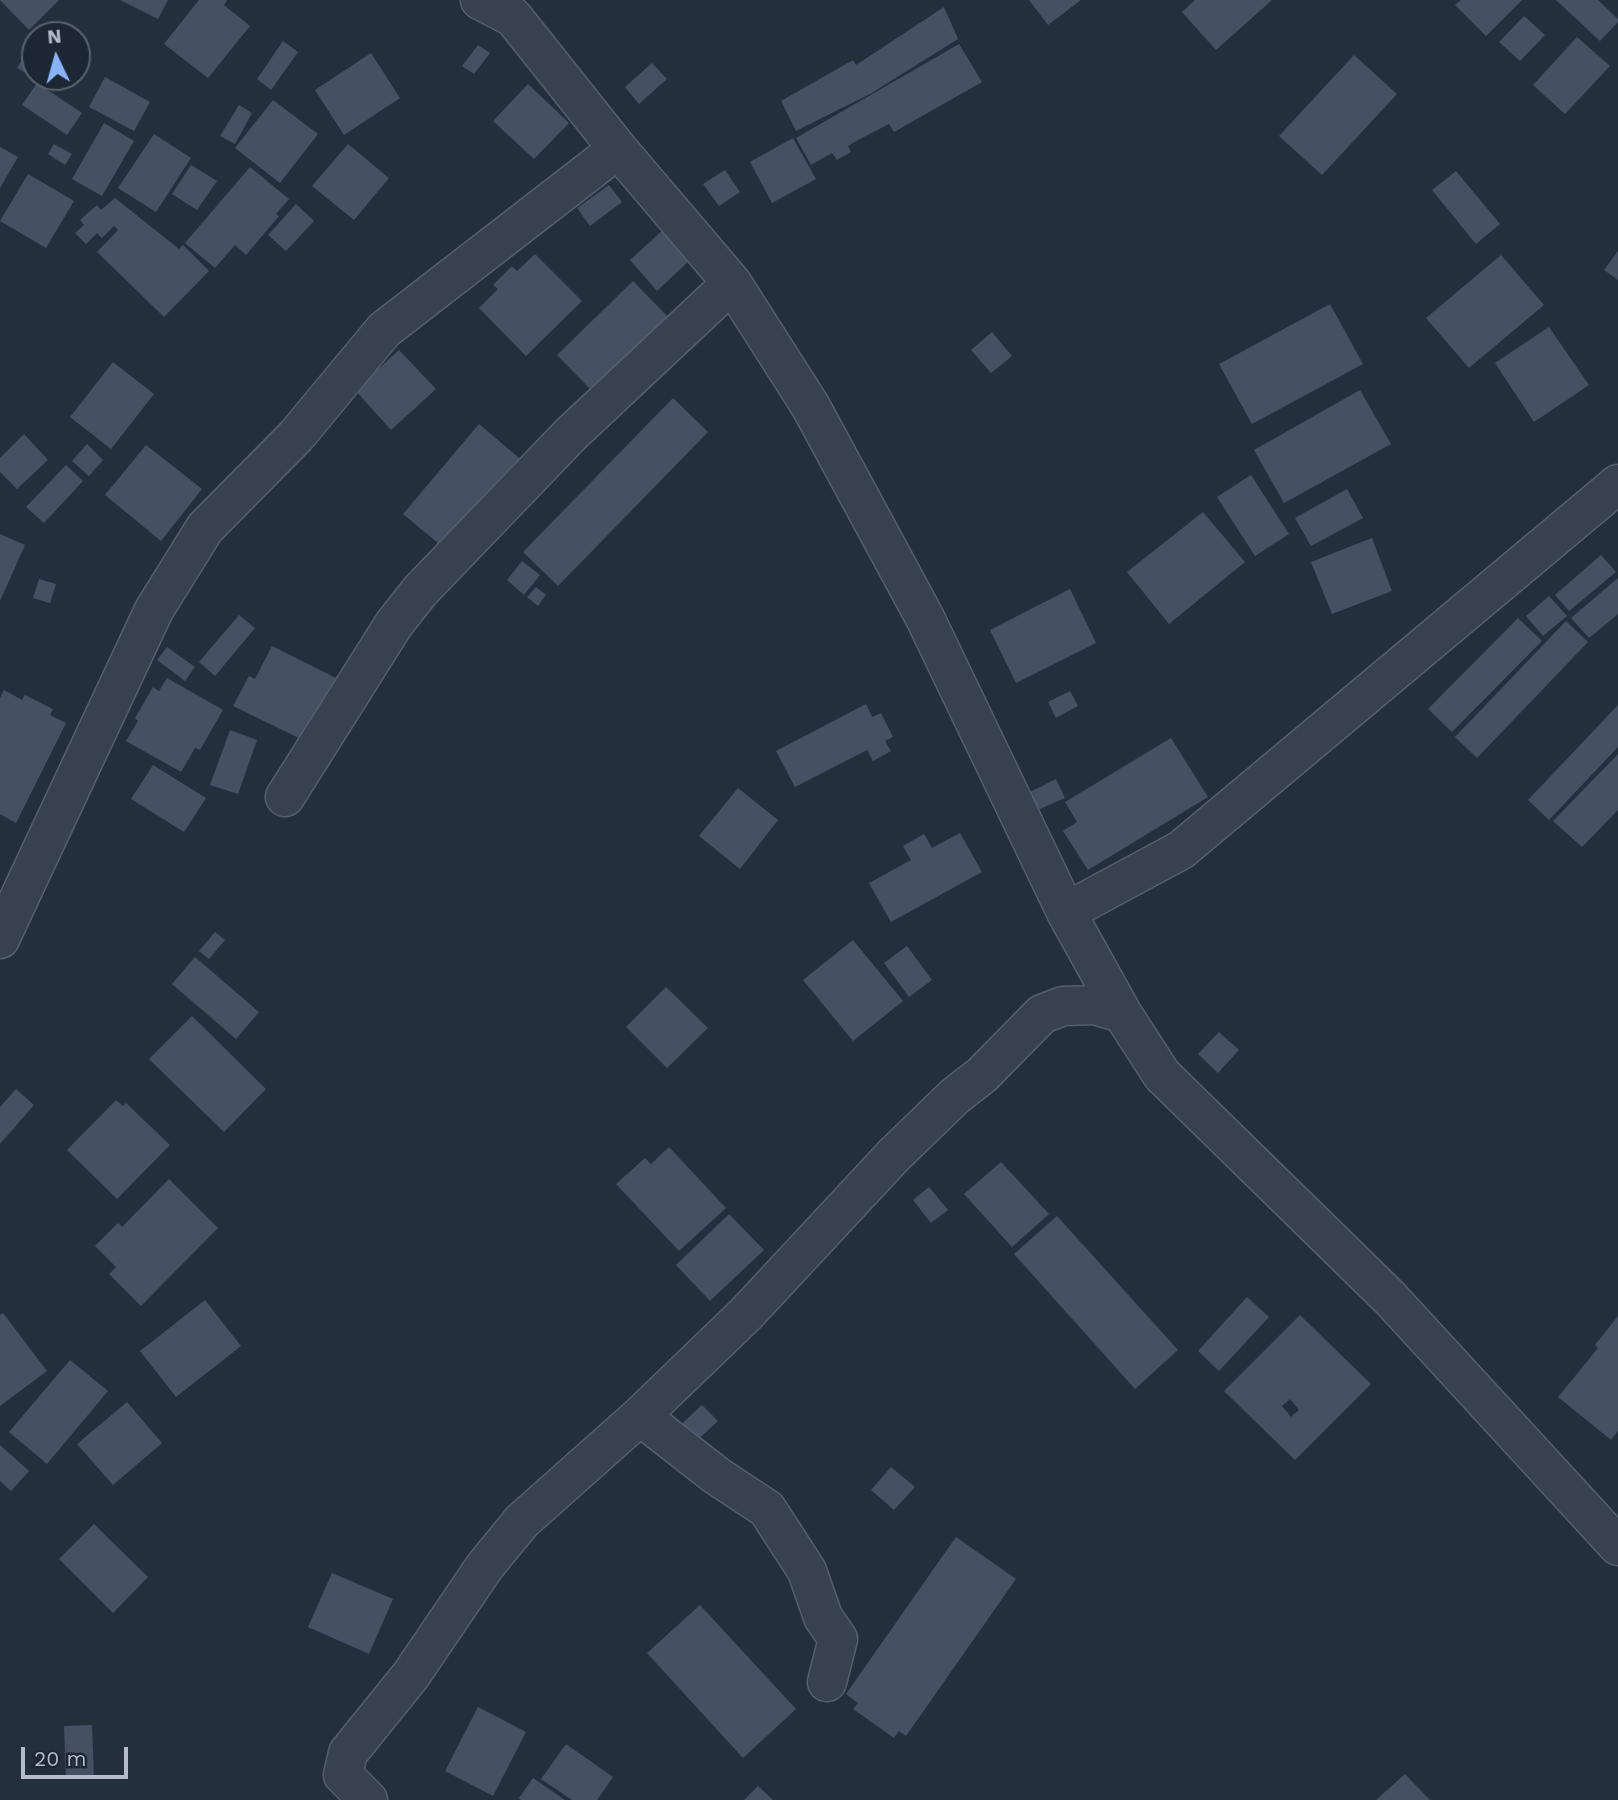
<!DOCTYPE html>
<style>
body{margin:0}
#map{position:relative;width:1618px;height:1800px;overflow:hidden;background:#242f3e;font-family:"Work Sans",sans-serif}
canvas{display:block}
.north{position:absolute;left:21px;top:21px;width:70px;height:70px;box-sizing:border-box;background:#1d2633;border:2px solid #59626f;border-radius:50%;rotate:355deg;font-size:19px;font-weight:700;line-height:28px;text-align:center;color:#b4bcc9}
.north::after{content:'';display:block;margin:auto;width:24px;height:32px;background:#8ab4f8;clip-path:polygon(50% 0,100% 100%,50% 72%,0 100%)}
.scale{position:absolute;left:21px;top:1747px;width:107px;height:32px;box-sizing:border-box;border:4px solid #b4bcc9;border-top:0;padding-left:9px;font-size:21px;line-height:24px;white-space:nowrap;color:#b4bcc9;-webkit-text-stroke:5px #1d2633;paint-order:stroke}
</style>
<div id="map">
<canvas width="1618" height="1800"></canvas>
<div class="north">N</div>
<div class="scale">20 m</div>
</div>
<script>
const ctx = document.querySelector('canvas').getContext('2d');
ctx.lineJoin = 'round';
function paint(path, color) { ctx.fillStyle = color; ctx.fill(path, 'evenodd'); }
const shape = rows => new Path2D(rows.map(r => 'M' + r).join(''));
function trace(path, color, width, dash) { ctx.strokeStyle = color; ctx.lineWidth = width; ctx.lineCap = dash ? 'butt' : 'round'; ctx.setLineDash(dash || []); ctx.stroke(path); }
paint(shape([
 [0,0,59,0,29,30],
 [120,0,168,0,158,19],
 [199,0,227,0,224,5,250,26,208,78,164,44],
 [1029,0,1081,0,1048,25],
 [1195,0,1272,0,1216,50,1182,12],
 [1461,0,1522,0,1486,36,1455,5],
 [1556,0,1598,0,1618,19,1618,22,1600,41],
 [944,7,958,39,870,94,796,131,781,101,853,60,856,65],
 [1524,16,1545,35,1520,61,1499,42],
 [1577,37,1610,66,1565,114,1533,85],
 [283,41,298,52,271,90,257,79],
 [959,44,982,82,894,132,889,124,858,140,848,146,851,152,837,160,832,153,811,165,796,138],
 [478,45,490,53,474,74,462,66],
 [30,47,35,49,35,67,30,75,17,68],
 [371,53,400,98,344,135,315,90],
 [1354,55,1397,94,1322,175,1279,136],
 [652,63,667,79,639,104,625,87],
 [105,77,150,102,134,131,89,107],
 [37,83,82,113,67,135,22,105],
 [528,84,569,123,534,159,493,121],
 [273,100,318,134,280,183,235,148],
 [239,105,252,113,235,144,220,136],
 [104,123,134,141,102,196,72,179],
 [154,134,191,158,156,212,118,188],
 [793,138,816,179,772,203,750,162],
 [54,144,72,154,65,165,48,154],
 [348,144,389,178,354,220,312,186],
 [0,147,18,157,0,188],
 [191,165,217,181,197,210,172,194],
 [250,167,289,199,276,214,279,216,246,255,235,245,215,268,185,243],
 [725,170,740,192,719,206,703,184],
 [1456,171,1500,224,1476,244,1432,190],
 [28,174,74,201,46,248,0,221],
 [609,185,622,202,590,226,577,208],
 [115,198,179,249,183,245,209,271,164,317,97,252,118,230,114,226,102,238,97,233,86,244,75,233,84,225,80,220,97,205,101,210],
 [296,204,314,221,286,251,268,235],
 [663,230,690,260,657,291,630,260],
 [1618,251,1618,280,1604,270],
 [535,254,582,301,526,356,479,308,498,289,493,285,512,266,517,271],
 [1501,255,1544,305,1469,368,1426,318],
 [633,281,671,320,594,393,557,355],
 [1330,304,1363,364,1252,424,1219,364],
 [1549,327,1589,385,1534,422,1495,363],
 [992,332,1012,356,991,373,971,350],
 [399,350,436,389,391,430,355,390],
 [113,362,154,394,111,449,70,417],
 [1360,390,1391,444,1284,503,1254,450],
 [673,398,708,432,558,586,523,552],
 [479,424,525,463,450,553,403,514],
 [24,434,48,460,17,489,0,472,0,458],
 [87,444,103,460,89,476,72,461],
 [146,445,202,489,161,541,105,495],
 [66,465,83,481,44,523,26,507],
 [1251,475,1289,534,1255,556,1217,497],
 [1347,489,1363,518,1311,546,1295,518],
 [1203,512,1245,562,1169,624,1127,572],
 [0,534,25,545,0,601],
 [1372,538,1392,591,1332,614,1311,562],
 [1601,555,1616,572,1569,611,1555,595],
 [522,561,540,575,524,595,507,580],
 [1618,578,1618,614,1589,638,1571,618],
 [39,579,56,584,50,603,33,598],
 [536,587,546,595,538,606,527,597],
 [1070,589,1096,643,1016,683,990,630],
 [1549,596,1567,616,1543,636,1526,616],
 [239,615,255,628,215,676,199,662],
 [1518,618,1542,641,1452,732,1428,709],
 [1566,621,1588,642,1477,758,1455,737],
 [272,646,336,678,305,741,233,706,249,676,255,679],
 [167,647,195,667,185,681,157,660],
 [167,678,223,710,200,750,195,748,181,772,126,741,138,721,135,718,153,687,159,691],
 [4,690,22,700,25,695,53,709,50,715,66,723,16,823,0,814,0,698],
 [1070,691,1078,706,1056,718,1048,702],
 [866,704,872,717,881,713,893,737,885,741,891,751,873,761,867,750,795,787,776,751],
 [1618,705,1618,747,1549,820,1528,800],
 [230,730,257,740,238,794,210,785],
 [1171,738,1208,797,1088,870,1063,831,1077,822,1065,802],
 [1618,754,1618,810,1582,847,1553,821],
 [153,765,206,798,184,832,131,799],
 [1056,779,1065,798,1038,810,1030,792],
 [738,788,778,820,740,869,699,836],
 [960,833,982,872,891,922,869,883,911,860,903,846,924,834,932,848],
 [215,932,225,940,209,959,199,951],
 [853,940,903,1001,853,1041,803,980],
 [907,946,932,980,909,997,884,963],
 [195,957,259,1012,236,1039,172,984],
 [666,987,708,1028,667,1068,626,1027],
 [192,1016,266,1089,224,1132,149,1059],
 [1219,1032,1239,1050,1218,1073,1198,1054],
 [16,1089,34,1105,0,1144,0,1107],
 [116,1100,123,1106,126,1103,170,1145,117,1199,67,1150],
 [669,1147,726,1208,679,1251,616,1184,645,1158,651,1164],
 [1001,1162,1049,1214,1012,1247,964,1194],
 [169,1179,218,1228,141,1306,109,1274,116,1267,95,1246,118,1223,122,1227],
 [929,1187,948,1210,931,1223,913,1200],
 [729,1214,764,1250,710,1301,676,1265],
 [1057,1216,1178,1350,1135,1389,1014,1254],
 [1247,1297,1269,1317,1219,1371,1198,1351],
 [205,1300,241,1346,176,1397,140,1351],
 [3,1313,47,1371,0,1406,0,1315],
 [1300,1315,1371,1384,1295,1460,1224,1391],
 [1290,1399,1299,1410,1291,1417,1282,1406],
 [1618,1316,1618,1431,1611,1440,1558,1397,1598,1348,1595,1345],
 [70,1360,108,1391,47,1464,9,1432],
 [127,1402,162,1443,113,1485,77,1444],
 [702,1405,718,1421,690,1447,674,1431],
 [0,1445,29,1471,11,1491,0,1481],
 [891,1467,915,1487,894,1510,871,1490],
 [94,1524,148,1577,113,1613,59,1559],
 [956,1537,1016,1579,906,1736,899,1731,894,1738,853,1709,858,1703,846,1694],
 [332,1573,393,1599,369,1654,308,1627],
 [700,1605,796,1709,743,1758,647,1653],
 [478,1707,526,1732,493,1796,445,1771],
 [92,1725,94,1778,66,1779,64,1726],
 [566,1744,613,1777,597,1800,572,1800,541,1779],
 [1405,1774,1430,1800,1376,1800],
 [533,1778,565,1800,521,1800,519,1798],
 [758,1786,773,1800,744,1800]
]), '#455162');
const minor = shape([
 [480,0,513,17,618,149,732,283,811,407,925,618,1066,912,1122,1013,1162,1075,1390,1298,1618,1546],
 [285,797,394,624,420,591,571,434,732,283],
 [1066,912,1181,850,1618,484],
 [0,939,154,610,205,528,296,436,384,330,618,149],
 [827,1682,838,1639,823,1617,807,1571,767,1509,717,1476,640,1416,746,1314,894,1155,955,1096,982,1075,1042,1014,1063,1006,1095,1005,1122,1013],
 [368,1800,343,1775,348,1753,411,1675,485,1566,522,1521,640,1416]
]);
trace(minor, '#565f6c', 41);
trace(minor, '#38414e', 38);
</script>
